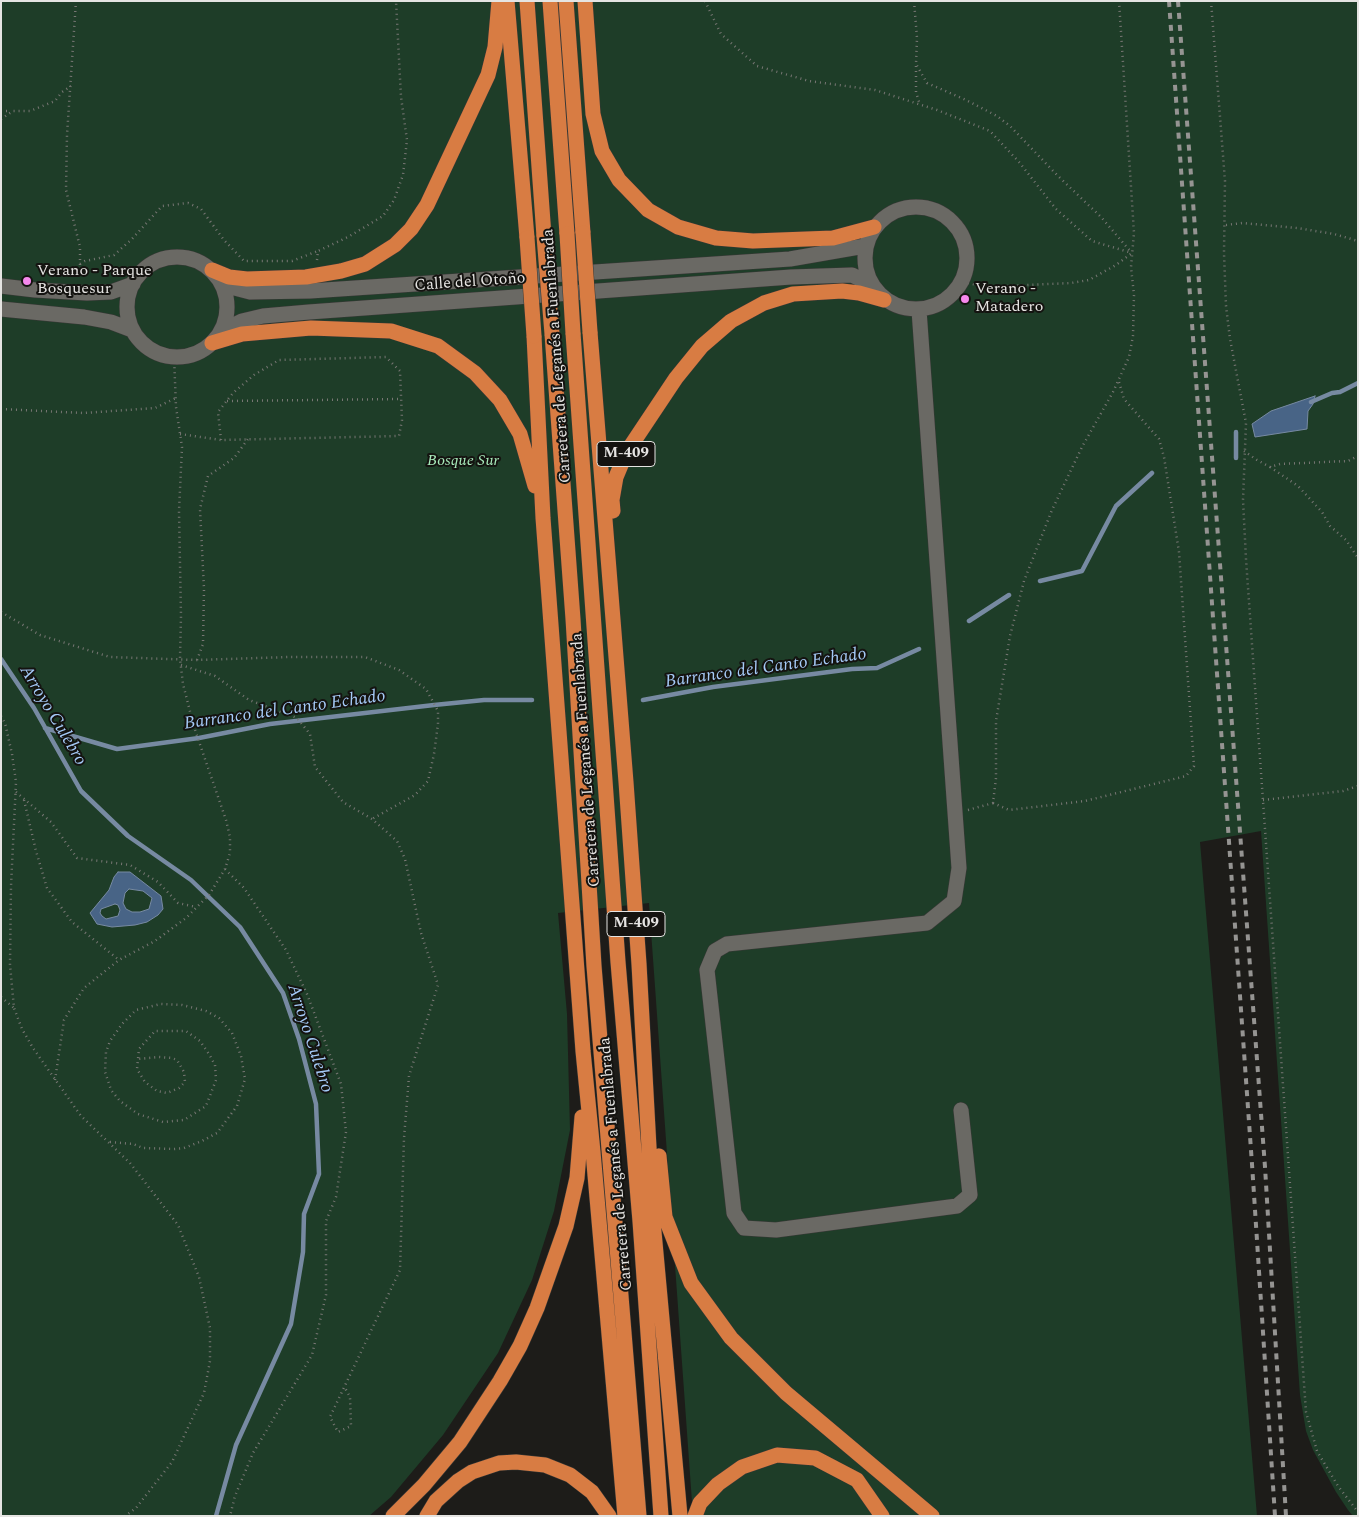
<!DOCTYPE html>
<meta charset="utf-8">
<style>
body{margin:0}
#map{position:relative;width:1359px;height:1517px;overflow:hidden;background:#1d1c19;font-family:Spectral,serif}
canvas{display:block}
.frame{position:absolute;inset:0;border:2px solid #e5e4e2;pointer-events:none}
</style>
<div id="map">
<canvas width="1359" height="1517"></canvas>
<div class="frame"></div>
</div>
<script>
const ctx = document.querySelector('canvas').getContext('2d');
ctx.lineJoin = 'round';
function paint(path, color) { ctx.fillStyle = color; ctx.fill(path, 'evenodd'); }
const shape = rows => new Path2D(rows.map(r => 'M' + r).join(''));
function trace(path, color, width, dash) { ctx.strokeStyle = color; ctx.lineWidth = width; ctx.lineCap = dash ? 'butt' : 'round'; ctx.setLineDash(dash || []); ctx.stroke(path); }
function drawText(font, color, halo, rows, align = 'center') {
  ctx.font = font + ' Spectral,serif'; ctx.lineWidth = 4; ctx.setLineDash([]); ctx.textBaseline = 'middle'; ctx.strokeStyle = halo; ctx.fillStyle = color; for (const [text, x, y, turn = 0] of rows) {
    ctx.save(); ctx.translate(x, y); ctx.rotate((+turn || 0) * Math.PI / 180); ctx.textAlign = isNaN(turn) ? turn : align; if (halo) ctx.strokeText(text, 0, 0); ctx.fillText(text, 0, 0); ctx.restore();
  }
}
paint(shape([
 [1,1,1358,1,1358,1516,1353,1516,1348,1510,1336,1492,1313,1450,1306,1431,1300,1395,1261,831,1200,842,1257,1516,693,1516,649,903,558,913,567,1014,570,1130,554,1211,532,1280,498,1353,443,1435,391,1497,369,1516,1,1516]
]), '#1e3d28');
const water = shape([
 [1315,396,1313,404,1308,411,1307,429,1255,437,1252,424,1271,411,1315,396],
 [118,872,130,872,161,896,163,909,158,915,147,922,135,925,112,927,97,924,90,913,109,890,114,877,118,872],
 [129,889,143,891,152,898,149,909,140,912,132,912,126,909,123,903,125,893,129,889],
 [115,904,118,905,120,910,118,916,106,919,102,916,100,913,101,909,115,904]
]);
paint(water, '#486486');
trace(water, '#778aa2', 1);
trace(shape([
 [1311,402,1332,393,1340,392,1358,383],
 [1236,432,1236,458],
 [1040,581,1082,571,1116,506,1152,473],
 [969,621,1009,595],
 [1,659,34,708,81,791,128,836,191,880,240,927,283,993,299,1039,316,1104,319,1174,304,1214,303,1252,291,1324,236,1445,216,1516],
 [643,700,713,687,852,669,877,668,919,649],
 [45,728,117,749,199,738,270,724,434,705,484,700,532,700]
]), '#778aa2', 4.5);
const minor = shape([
 '865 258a51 51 0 1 1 102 0a51 51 0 1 1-102 0Z',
 '127 307a50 50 0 1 1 100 0a50 50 0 1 1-100 0Z',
 [223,285,250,292,310,291,790,259,865,246],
 [1,286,35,290,87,293,111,292,133,284],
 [1,309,84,317,111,322,132,330],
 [919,310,959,868,954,901,927,923,727,944,715,951,707,970,734,1213,744,1228,776,1230,957,1206,970,1195,961,1110],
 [222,331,242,321,263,316,309,312,791,277,852,275,870,284]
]);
const highway = shape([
 [507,1,527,238],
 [527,1,544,236],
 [550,1,567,234],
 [566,1,583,233],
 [585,1,593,114,602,151,619,180,648,210,678,227,716,238,753,241,833,238,874,227],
 [212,270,229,277,247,279,306,277,341,271,365,264,395,245,411,229,427,205,488,75,495,47,499,1],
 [590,332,626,782,639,964,653,1221,680,1516],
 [573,333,618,962,640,1221,661,1516],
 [552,334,573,619,594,966,639,1516],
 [534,336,543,518,583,1051,593,1152,625,1516],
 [212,343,242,334,311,328,391,331,438,346,475,373,500,400,520,434,535,486],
 [613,511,612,500,616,477,626,453,676,378,702,346,731,321,764,303,793,294,842,291,859,293,884,300],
 [659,1156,665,1217,691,1283,731,1338,786,1393,932,1516],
 [393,1516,424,1485,460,1442,500,1381,520,1346,537,1308,566,1226,577,1178,582,1117],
 [427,1516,436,1501,458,1481,472,1472,499,1463,516,1462,545,1465,570,1475,592,1492,609,1516],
 [695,1516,700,1503,718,1484,742,1467,777,1455,815,1458,857,1480,882,1516]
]);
trace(minor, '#383836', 16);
trace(highway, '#383836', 16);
trace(shape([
 [76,1,67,135,66,190,80,247,80,278],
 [705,1,721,34,757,66,809,81,875,90,937,110,990,131,1019,162,1056,209,1092,241,1132,253],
 [914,1,917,38,916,64,927,83,966,100,997,116,1010,126,1058,176,1101,217,1131,252],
 [1211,1,1225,181,1224,253,1226,306,1230,339,1246,423,1243,500,1246,559,1306,1412,1317,1451,1338,1486,1358,1512],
 [916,66,916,92,920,105],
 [1,111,11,111],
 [1,119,13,111,30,111,55,101,62,92,71,86],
 [1226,225,1242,223,1297,228,1334,234,1358,241],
 [317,260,318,251,348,237,383,216,394,200,403,175,407,140,401,97,396,1],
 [80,264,85,261,114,255,132,239,162,206,188,203,201,209,224,240,244,261,292,261,318,251],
 [963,282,986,287,1071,283,1089,280,1116,265,1132,253],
 [227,401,401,399],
 [1,409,84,413,155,408,176,398],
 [180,434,221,440,399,436,402,420,400,371,386,357,279,360,254,375,233,393,218,412,221,440],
 [1244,451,1257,460,1270,467,1280,464,1348,461,1358,456],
 [1270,467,1298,486,1322,512,1330,526,1346,540,1358,558],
 [1,612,40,635,110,657,197,660,289,657,365,657,399,670,426,689,438,711,438,724,434,754,428,781,415,795,372,819],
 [197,660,203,644,204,589,200,509,208,476,234,458,248,439],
 [181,665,215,676,249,700,297,718,310,734,315,767,343,802,372,819,397,841,405,859,421,933,438,985,409,1076,404,1138,400,1270,330,1417,338,1432,351,1426,350,1397,345,1388],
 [1,716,5,723,12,754,16,782,11,886,10,965,14,1008,22,1029,33,1048,81,1116,130,1163,178,1225,199,1277,210,1328,210,1361,204,1393,172,1462,136,1508,125,1516],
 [16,792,51,822,77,858,130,865,158,882,178,903,196,907],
 [24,800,36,851,47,888,72,922,119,960],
 [1263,800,1343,791,1358,786],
 [993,803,1009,810,1085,801,1186,776,1194,766,1179,552,1164,457,1159,439,1124,399,1119,382],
 [968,810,993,803,996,778,996,721,1010,636,1024,581,1052,510,1082,447,1113,392,1129,357,1133,336,1134,295,1131,267,1134,233,1119,1],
 [225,869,244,888,286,950,307,994,341,1084,346,1132,336,1197,326,1221,326,1295,312,1355,253,1453,235,1496,230,1516],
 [1,997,14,1008],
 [55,1080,64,1020,84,988,119,960,155,941,186,918,209,895,225,869,230,853,230,837,226,820,194,727,183,684,180,659,181,616,179,511,182,447,176,407,174,356],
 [110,1142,133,1144,143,1148,174,1149,184,1148,202,1141,217,1133,237,1106,245,1079,241,1056,232,1033,219,1018,206,1011,182,1005,161,1004,136,1010,122,1024,110,1041,106,1052,105,1072,111,1090,120,1101,138,1114,163,1122,184,1120,206,1106,216,1080,215,1065,209,1054,200,1041,186,1031,155,1031,139,1049,137,1069,145,1082,157,1091,167,1093,179,1088,185,1082,184,1072,177,1060,172,1058,159,1057,138,1059]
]), '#787774', 2.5, [1, 4]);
trace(minor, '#6a6964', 15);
trace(highway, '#d87c43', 15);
trace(shape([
 [1169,1,1252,1164,1275,1516],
 [1178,1,1265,1167,1286,1516]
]), '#959492', 4, [6, 6]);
const highwayBridge = shape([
 [583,233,590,332],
 [567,234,573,333],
 [544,236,552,334],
 [527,238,534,336]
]);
trace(highwayBridge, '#383836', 16, []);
trace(highwayBridge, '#d87c43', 15);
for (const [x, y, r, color] of [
 [27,281,5,"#f688ed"],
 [965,299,5,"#f688ed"]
]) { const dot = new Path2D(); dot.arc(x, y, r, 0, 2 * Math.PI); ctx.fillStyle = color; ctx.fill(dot); trace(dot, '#141310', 2); }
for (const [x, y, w] of [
 [626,454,58],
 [636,924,58]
]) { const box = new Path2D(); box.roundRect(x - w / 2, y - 12.5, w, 25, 4); ctx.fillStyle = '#141310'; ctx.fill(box); trace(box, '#e5e4e2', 1); }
drawText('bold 15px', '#e5e4e2', null, [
 ["M-409",626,454],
 ["M-409",636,924]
]);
drawText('16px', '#e5e4e2', '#141310', [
 ["Verano - Parque",37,272],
 ["Bosquesur",37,290],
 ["Verano -",975,290],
 ["Matadero",975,308]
], 'left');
drawText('16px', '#e5e4e2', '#141310', [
 ["Calle del Otoño",470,283,-4],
 ["Carretera de Leganés a Fuenlabrada",558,356,-94],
 ["Carretera de Leganés a Fuenlabrada",587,760,-94],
 ["Carretera de Leganés a Fuenlabrada",617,1164,-95]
]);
drawText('italic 16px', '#a8ebbb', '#141310', [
 ["Bosque Sur",463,462]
]);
drawText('italic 18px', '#a5caf7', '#141310', [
 ["Barranco del Canto Echado",766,669,-8],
 ["Barranco del Canto Echado",285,711,-8],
 ["Arroyo Culebro",52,716,59],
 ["Arroyo Culebro",309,1039,72]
]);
</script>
